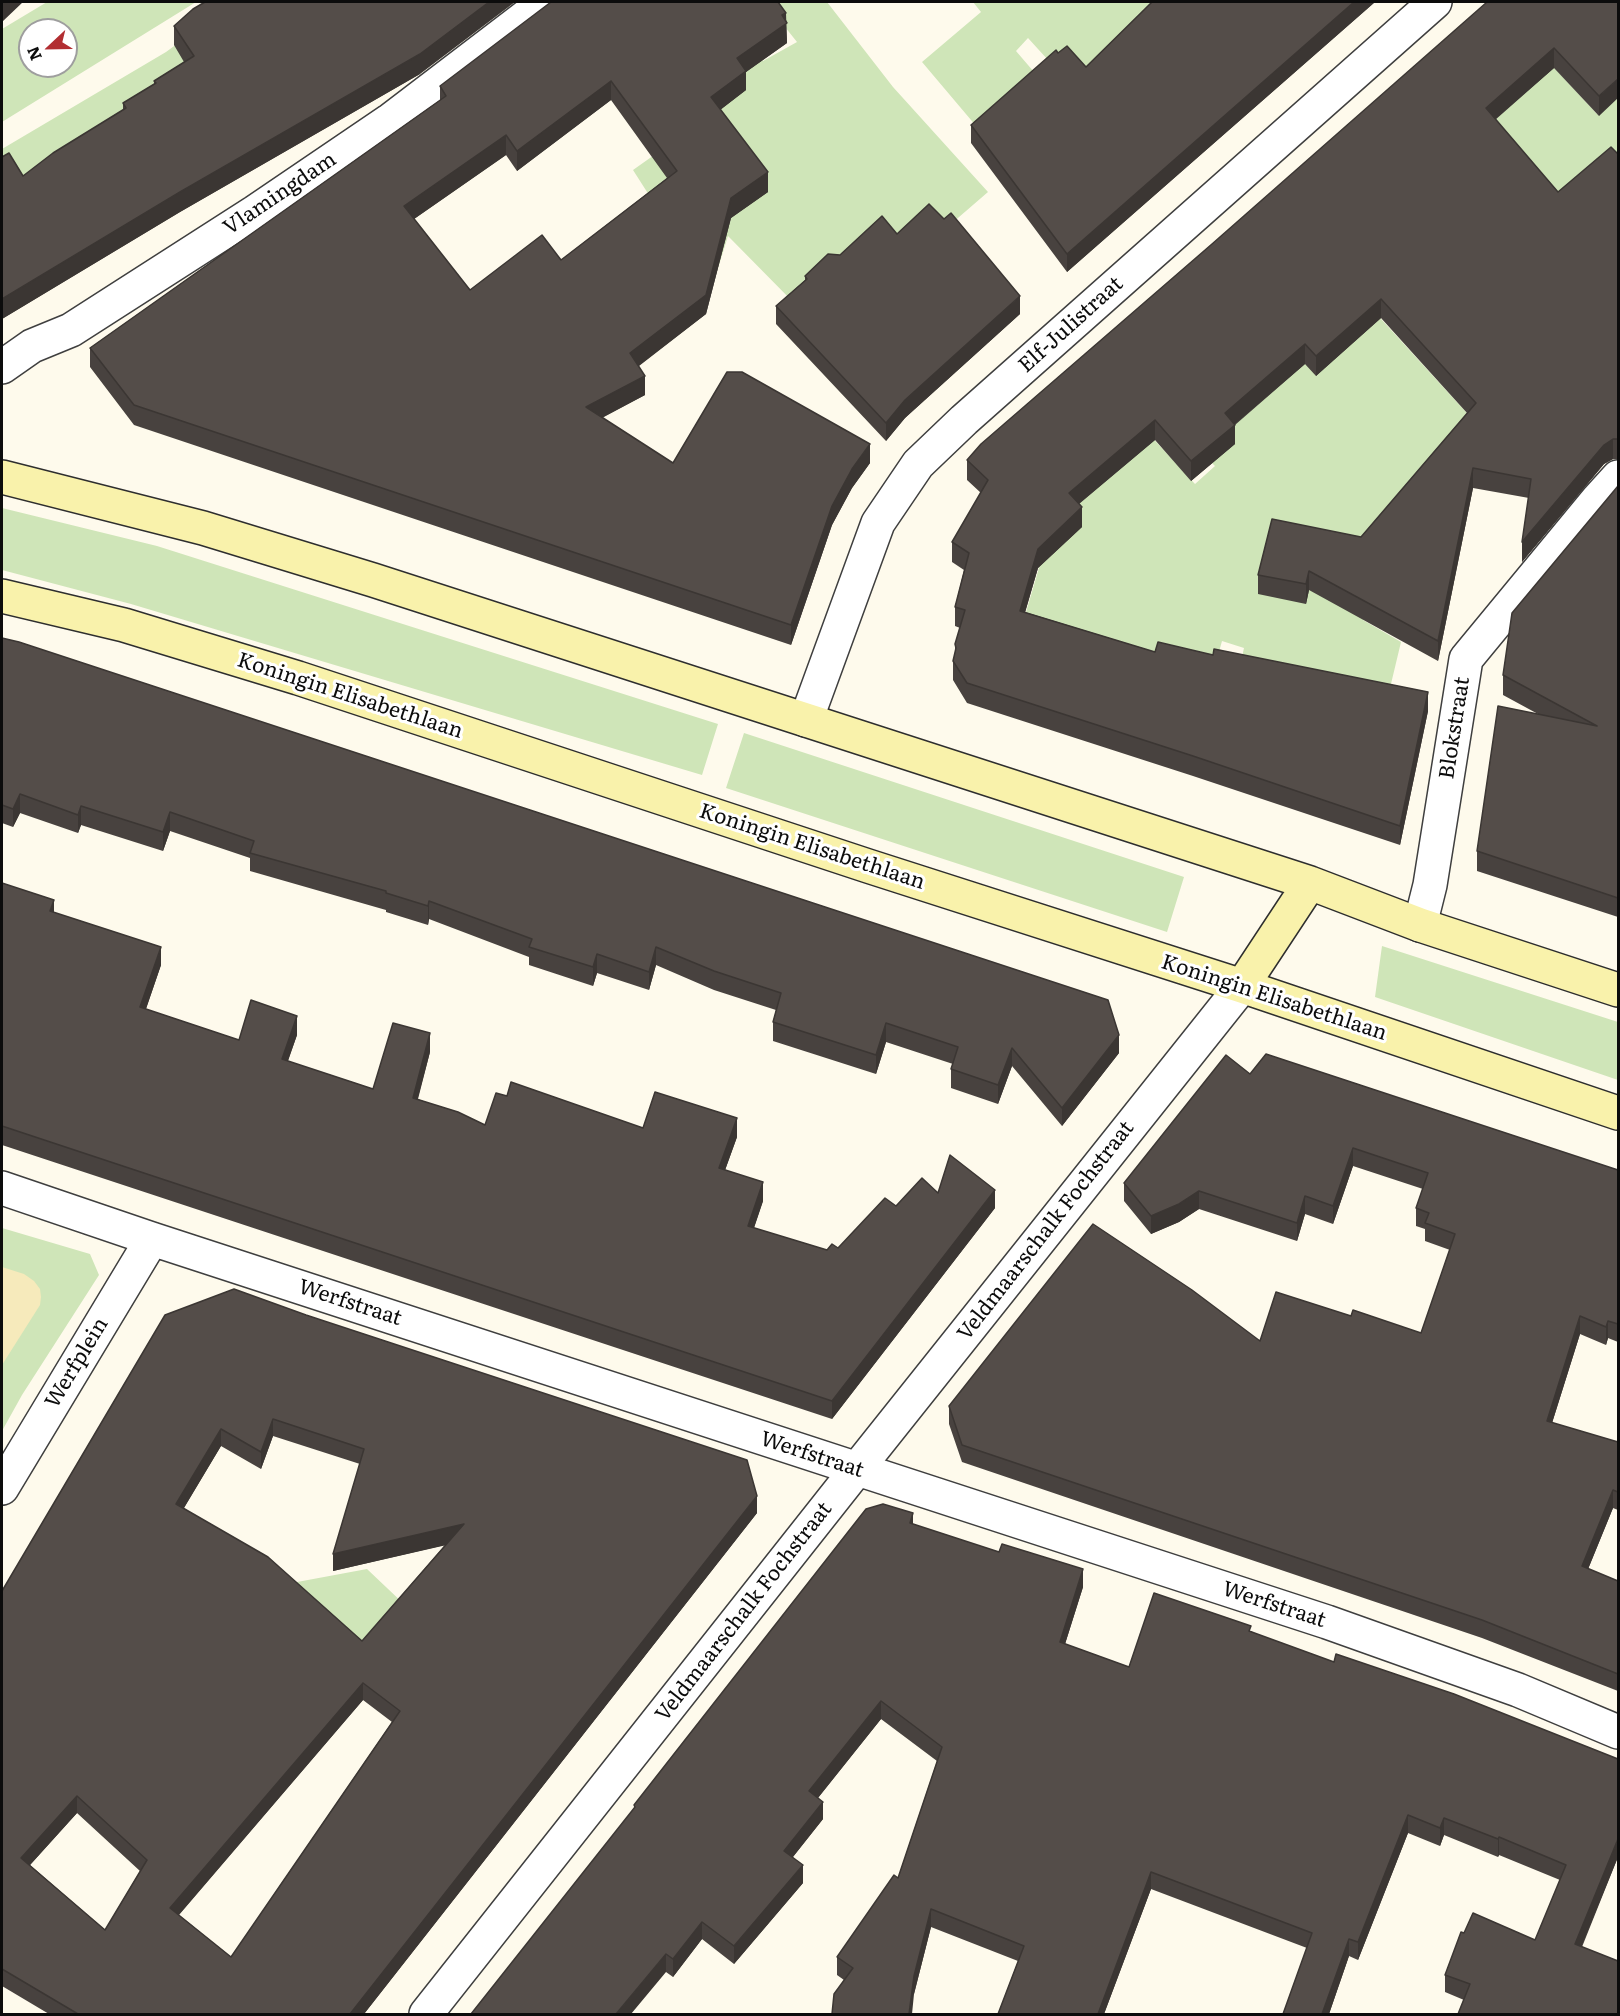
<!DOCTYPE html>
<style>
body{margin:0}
#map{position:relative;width:1620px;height:2016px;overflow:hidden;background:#fefaec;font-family:Literata,serif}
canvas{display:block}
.frame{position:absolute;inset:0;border:3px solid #0c0c0c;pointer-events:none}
.north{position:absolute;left:18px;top:18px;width:60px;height:60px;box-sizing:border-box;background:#fff;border:2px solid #9e9e9e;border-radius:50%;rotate:248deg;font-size:16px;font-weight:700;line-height:24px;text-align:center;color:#0c0c0c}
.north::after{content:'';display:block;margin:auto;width:21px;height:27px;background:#b22e32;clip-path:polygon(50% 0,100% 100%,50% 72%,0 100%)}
</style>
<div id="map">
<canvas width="1620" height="2016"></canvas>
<div class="frame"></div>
<div class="north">N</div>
</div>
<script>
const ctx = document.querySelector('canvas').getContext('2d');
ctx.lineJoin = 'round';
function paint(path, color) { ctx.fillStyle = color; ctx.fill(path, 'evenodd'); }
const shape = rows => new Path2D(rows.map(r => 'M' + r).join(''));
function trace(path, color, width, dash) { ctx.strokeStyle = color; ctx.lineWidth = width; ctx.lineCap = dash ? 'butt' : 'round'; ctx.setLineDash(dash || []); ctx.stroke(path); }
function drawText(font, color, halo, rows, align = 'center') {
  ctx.font = font + ' Literata,serif'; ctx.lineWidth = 6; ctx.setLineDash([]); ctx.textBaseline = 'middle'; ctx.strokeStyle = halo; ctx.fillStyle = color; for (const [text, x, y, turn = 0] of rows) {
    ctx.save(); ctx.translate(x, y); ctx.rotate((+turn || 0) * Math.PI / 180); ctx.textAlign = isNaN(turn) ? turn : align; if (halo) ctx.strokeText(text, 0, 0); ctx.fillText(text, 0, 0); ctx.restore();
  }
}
paint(shape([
 [47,2,196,2,2,122,2,29],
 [30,30,66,30,66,66,30,66],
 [234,2,310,2,29,187,2,177,2,149,166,52],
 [765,2,827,2,893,87,988,192,944,230,797,306,728,236,714,281,656,206,633,170,681,136,745,33,763,61,797,42],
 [973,2,1170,2,1150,68,1058,71,1028,38,1016,51,1040,79,982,133,922,62,981,12],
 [1546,59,1597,114,1618,98,1618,173,1559,213,1477,136,1537,82],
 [1371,308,1476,423,1382,589,1363,620,1401,642,1385,709,1236,684,1244,648,1222,641,1204,706,1014,653,1041,561,1064,506,1147,432,1195,484,1215,466,1212,463,1212,418,1305,364],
 [2,508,157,546,718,724,702,775,131,604,2,570],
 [744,733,1184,877,1167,932,726,788],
 [1382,946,1618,1022,1618,1080,1375,997],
 [2,1228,90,1254,99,1275,22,1395,2,1431],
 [367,1569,406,1606,360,1659,281,1585]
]), '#cfe5b8');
paint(shape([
 [2,1267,24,1274,34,1281,40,1289,41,1297,40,1305,2,1365]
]), '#f6eabb');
const minor = shape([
 [2,367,32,346,71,330,255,212,389,121,545,2],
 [806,720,878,523,918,464,964,420,1435,2],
 [1420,925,1430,885,1466,659,1598,499,1618,477],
 [2,1188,152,1239,1327,1622,1518,1690,1618,1732],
 [2,1488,152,1239],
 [426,2014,857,1469,1242,986]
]);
const secondary = shape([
 [2,477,203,528,373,580,1310,883,1420,925,1618,990],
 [2,596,124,625,298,678,868,866,1242,986,1618,1113],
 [1242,986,1310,883]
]);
trace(minor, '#3f3f3f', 36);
trace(secondary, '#2e2e2e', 36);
trace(minor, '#fff', 33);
trace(secondary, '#f9f2ab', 33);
paint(shape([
 [1152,2,1375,2,1067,272,971,143,971,125,1058,53,1086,67],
 [1618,2,1599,116,1554,68,1495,119,1558,192,1618,154,1618,459,1613,459,1604,464,1522,562,1529,498,1473,488,1438,661,1309,590,1306,604,1258,594,1258,575,1361,537,1467,413,1381,318,1316,376,1305,364,1235,425,1235,444,1191,481,1155,440,1079,504,1082,527,1038,568,1025,612,1155,652,1428,711,1400,845,1193,776,967,703,953,680,953,661,955,653,955,644,960,628,955,626,955,607,964,570,952,562,952,542,981,493,967,480,967,460],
 [786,22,787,43,746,72,746,90,720,110,768,192,731,218,706,314,638,366,645,395,602,418,673,463,870,463,852,488,832,525,791,645,134,425,90,367,90,348,440,100,440,86],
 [611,100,667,178,561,260,470,290,414,219,506,155,517,171],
 [174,26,420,74,180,212,2,319,2,157,23,176,123,110,123,103,154,84,154,81,184,62,174,45],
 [897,234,1020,314,905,418,886,441,776,324,776,306,805,280,805,276,840,255],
 [1618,486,1618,917,1477,871,1477,851,1538,714,1503,695,1503,675],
 [2,638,1119,1053,1062,1126,1012,1066,998,1104,951,1088,951,1069,953,1064,886,1042,876,1074,773,1041,773,1022,776,1010,714,990,656,965,649,990,597,973,593,986,529,965,529,957,429,919,428,925,386,912,386,910,250,871,250,858,170,831,163,851,81,825,78,833,20,813,13,827,2,823],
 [2,883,54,912,161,965,146,1009,239,1040,297,1035,288,1061,373,1089,430,1052,418,1099,485,1125,507,1096,643,1128,737,1137,725,1170,763,1201,754,1228,827,1250,838,1248,896,1206,938,1193,995,1208,832,1419,2,1145],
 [1250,1074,1618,1170,1618,1342,1608,1338,1606,1345,1580,1334,1552,1423,1618,1442,1618,1510,1613,1508,1588,1569,1618,1581,1618,1691,1482,1638,962,1462,949,1424,949,1406,1260,1341,1351,1316,1421,1333,1450,1250,1425,1241,1425,1229,1416,1226,1416,1208,1423,1189,1353,1166,1333,1224,1305,1214,1297,1241,1199,1209,1179,1222,1151,1234,1124,1201,1124,1183],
 [165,1315,757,1513,364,2014,49,2014,2,1986,2,1591],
 [273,1436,360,1464,333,1571,445,1545,362,1641,184,1508,221,1446,261,1469],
 [363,1700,392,1722,231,1957,179,1915],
 [77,1813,140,1871,105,1930,30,1865],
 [913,1524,1083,1587,1065,1644,1129,1667,1251,1631,1618,1857,1582,1947,1464,2000,1445,1992,1445,1975,1464,1933,1535,1940,1560,1880,1499,1855,1498,1857,1444,1835,1440,1846,1408,1833,1358,1960,1349,1956,1329,2014,1283,2014,1307,1948,1151,1889,1104,2014,998,2014,1018,1961,931,1927,914,1994,844,1980,837,1975,837,1957,898,1878,937,1761,881,1719,818,1798,823,1819,793,1857,803,1883,734,1964,702,1939,673,1977,666,1972,634,1805]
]), '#48423f');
paint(shape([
 [2,2,23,2,2,22],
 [489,2,515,2,420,74,180,212,2,319,2,299],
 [1354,2,1375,2,1067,272,1067,254],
 [786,13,787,43,746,72,746,90,711,117,711,97,737,58,782,15],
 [1554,48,1554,68,1486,128,1486,108],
 [1618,79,1618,98,1599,116,1599,96],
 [611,81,611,100,517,171,517,151],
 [506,135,506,155,404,226,404,206],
 [768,172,768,192,731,218,706,314,630,373,630,353,731,198],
 [1020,296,1020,314,905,418,886,441,886,423,905,400],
 [1381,299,1381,318,1316,376,1316,356],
 [1305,344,1305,364,1229,429,1235,425,1235,444,1191,481,1191,461,1225,413],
 [645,376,645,395,586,426,586,407],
 [1155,420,1155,440,1069,512,1069,493],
 [1613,439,1613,459,1604,464,1522,562,1522,542,1604,445],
 [870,444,870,463,852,488,832,525,791,645,791,625,832,506,852,469],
 [1473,468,1473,488,1438,661,1438,641],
 [1082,507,1082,527,1038,568,1020,630,1020,611,1038,549],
 [1309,571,1309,590,1306,604,1306,584],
 [1428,692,1428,711,1400,845,1400,826],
 [20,794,20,813,13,827,13,809],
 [81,806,81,825,78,833,78,815],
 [170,812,170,831,163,851,163,832],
 [54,900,54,919,50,911],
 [429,901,429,919,428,925,428,906],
 [161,947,161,965,140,1026,140,1007],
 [656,947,656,965,649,990,649,972],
 [597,954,597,973,593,986,593,967],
 [297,1016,297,1035,282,1077,282,1059],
 [886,1023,886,1042,876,1074,876,1055],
 [430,1033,430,1052,413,1116,413,1098],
 [1119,1035,1119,1053,1062,1126,1062,1108],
 [1012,1048,1012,1066,998,1104,998,1085],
 [737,1118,737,1137,719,1187,719,1168],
 [1353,1148,1353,1166,1333,1224,1333,1206],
 [763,1182,763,1201,748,1245,748,1226],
 [995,1190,995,1208,832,1419,832,1401],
 [1199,1191,1199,1209,1179,1222,1151,1234,1151,1216],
 [1305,1196,1305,1214,1297,1241,1297,1223],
 [1580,1316,1580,1334,1547,1439,1547,1421],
 [1608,1321,1608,1338,1606,1345,1606,1327],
 [273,1419,273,1436,261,1469,261,1452],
 [221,1429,221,1446,176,1521,176,1504],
 [1613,1490,1613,1508,1582,1584,1582,1566],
 [757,1496,757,1513,364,2014,350,2014],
 [913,1513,913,1531,910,1523],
 [464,1524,464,1541,333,1571,333,1554],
 [1083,1569,1083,1587,1060,1660,1060,1642],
 [363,1683,363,1700,170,1925,170,1908],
 [881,1701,881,1719,809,1809,809,1791],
 [77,1796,77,1813,21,1875,21,1858],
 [823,1802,823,1819,784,1868,784,1851],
 [1408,1815,1408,1833,1358,1960,1358,1942],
 [1444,1818,1444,1835,1440,1846,1440,1828],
 [1499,1837,1499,1855,1498,1857,1498,1839],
 [1618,1839,1618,1857,1575,1962,1575,1944],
 [803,1865,803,1883,734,1964,734,1946],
 [1151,1872,1151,1889,1104,2014,1098,2014],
 [931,1909,931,1927,914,1994,912,2014,909,2014,914,1976],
 [702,1922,702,1939,673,1977,673,1959],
 [1349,1939,1349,1956,1329,2014,1322,2014],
 [666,1954,666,1972,631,2014,616,2014]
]), '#3b3633');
const building = shape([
 [205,2,489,2,420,54,180,192,2,299,2,157,9,153,23,176,53,153,126,108,123,103,156,83,154,81,194,56,174,26,193,9,205,2],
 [551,2,778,2,786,13,782,15,787,23,737,58,746,71,711,97,768,172,731,198,706,295,630,353,645,376,586,407,673,463,727,372,742,372,870,444,852,469,832,506,791,625,134,405,90,348,446,96,440,86,551,2],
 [611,81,677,171,561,260,542,235,470,290,404,206,506,135,517,151,611,81],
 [1152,2,1354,2,1067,254,971,125,1056,50,1058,53,1067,46,1086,67,1152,2],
 [1487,2,1618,2,1618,79,1599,96,1554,48,1486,108,1558,192,1611,147,1618,154,1618,439,1613,439,1604,445,1522,542,1531,479,1473,468,1438,641,1309,571,1306,584,1258,575,1272,519,1361,537,1476,403,1381,299,1316,356,1305,344,1225,413,1235,425,1191,461,1155,420,1069,493,1082,507,1038,549,1020,611,1155,652,1158,642,1213,655,1214,649,1428,692,1400,826,1193,756,967,683,953,661,956,648,955,644,965,610,955,607,969,553,952,542,988,480,967,460,981,444,1212,244,1487,2],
 [929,204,944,219,951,213,1020,296,905,400,886,423,776,306,807,279,805,276,828,254,840,255,882,216,897,234,929,204],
 [1618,486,1618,898,1477,851,1498,706,1597,726,1503,675,1512,613,1618,486],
 [2,638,19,642,1108,1000,1119,1035,1062,1108,1012,1048,998,1085,951,1069,958,1047,886,1023,876,1055,773,1022,781,993,714,971,656,947,649,972,597,954,593,967,529,947,532,939,429,901,428,906,386,893,386,891,250,853,254,841,170,812,163,832,81,806,78,815,20,794,13,809,2,805,2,638],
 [2,883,54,900,50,911,161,947,140,1007,239,1040,251,1000,297,1016,282,1059,373,1089,393,1023,430,1033,413,1098,458,1112,485,1125,496,1093,507,1096,511,1082,643,1128,655,1092,737,1118,719,1168,763,1182,748,1226,827,1250,832,1244,838,1248,885,1198,896,1206,922,1178,938,1193,950,1155,995,1190,832,1401,2,1126,2,883],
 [1266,1054,1618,1170,1618,1324,1608,1321,1606,1327,1580,1316,1547,1421,1618,1442,1618,1492,1613,1490,1582,1566,1618,1581,1618,1674,1482,1620,962,1445,949,1406,1093,1224,1192,1290,1260,1341,1276,1292,1351,1316,1353,1310,1421,1333,1455,1234,1425,1223,1429,1213,1416,1208,1428,1173,1353,1148,1333,1206,1305,1196,1297,1223,1199,1191,1179,1204,1151,1216,1124,1183,1226,1055,1250,1074,1266,1054],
 [234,1289,306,1315,747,1460,757,1496,350,2014,78,2014,2,1969,2,1591,165,1315,234,1289],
 [273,1419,364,1449,333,1554,464,1524,362,1641,268,1557,176,1504,221,1429,261,1452,273,1419],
 [363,1683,400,1711,231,1957,170,1908,363,1683],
 [77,1796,147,1860,105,1930,21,1858,77,1796],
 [883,1504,913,1513,910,1523,999,1552,1002,1544,1083,1569,1060,1642,1129,1667,1154,1593,1251,1626,1249,1631,1334,1662,1336,1654,1454,1694,1618,1759,1618,1839,1575,1944,1618,1961,1618,2014,1458,2014,1470,1984,1445,1975,1461,1932,1464,1933,1473,1913,1535,1940,1566,1865,1499,1837,1498,1839,1444,1818,1440,1828,1408,1815,1358,1942,1349,1939,1322,2014,1283,2014,1312,1933,1151,1872,1098,2014,998,2014,1024,1946,931,1909,914,1976,909,2014,832,2014,834,1994,853,1968,837,1957,894,1875,898,1878,942,1747,881,1701,809,1791,823,1802,784,1851,803,1865,734,1946,702,1922,673,1959,666,1954,616,2014,471,2014,635,1807,634,1805,866,1509,883,1504]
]);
paint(building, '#544d49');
trace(building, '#3b3633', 1.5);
drawText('21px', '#0c0c0c', '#fff', [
 ["Vlamingdam",280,194,-34],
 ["Elf-Julistraat",1071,325,-42],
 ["Koningin Elisabethlaan",350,696,18],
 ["Blokstraat",1455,728,-81],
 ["Koningin Elisabethlaan",812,847,18],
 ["Koningin Elisabethlaan",1274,998,18],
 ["Veldmaarschalk Fochstraat",1046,1231,-52],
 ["Werfstraat",350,1303,18],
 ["Werfplein",77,1363,-59],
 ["Werfstraat",812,1455,18],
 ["Werfstraat",1274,1605,18],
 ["Veldmaarschalk Fochstraat",744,1612,-52]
]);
</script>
